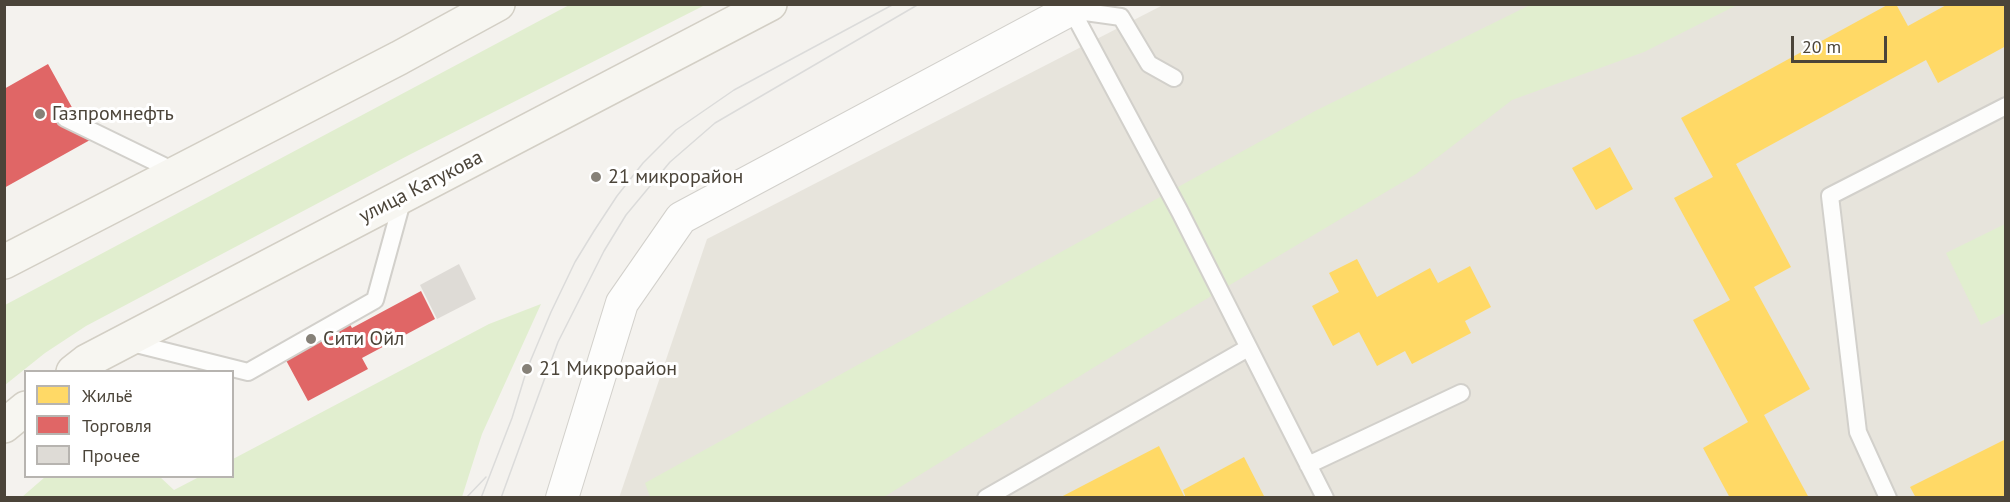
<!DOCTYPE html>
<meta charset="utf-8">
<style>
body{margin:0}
#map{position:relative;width:2010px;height:502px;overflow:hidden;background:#f4f2ee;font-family:"PT Sans",sans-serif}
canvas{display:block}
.frame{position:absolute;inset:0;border:6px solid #4b4439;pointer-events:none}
.legend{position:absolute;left:24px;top:370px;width:210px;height:108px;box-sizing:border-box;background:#fff;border:2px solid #b7b4b0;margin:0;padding:8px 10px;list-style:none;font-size:18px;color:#4b4439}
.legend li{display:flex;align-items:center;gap:12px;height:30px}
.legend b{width:30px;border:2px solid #b7b4b0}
.scale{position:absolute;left:1791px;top:36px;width:96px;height:27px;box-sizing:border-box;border:3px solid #4b4439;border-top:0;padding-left:8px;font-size:18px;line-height:21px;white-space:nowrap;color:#4b4439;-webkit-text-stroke:4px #fff;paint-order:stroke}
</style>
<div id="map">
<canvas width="2010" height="502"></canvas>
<div class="frame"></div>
<ul class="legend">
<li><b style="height:16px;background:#ffd966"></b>Жильё</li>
<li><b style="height:16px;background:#e06666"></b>Торговля</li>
<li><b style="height:16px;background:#dedbd6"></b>Прочее</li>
</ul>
<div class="scale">20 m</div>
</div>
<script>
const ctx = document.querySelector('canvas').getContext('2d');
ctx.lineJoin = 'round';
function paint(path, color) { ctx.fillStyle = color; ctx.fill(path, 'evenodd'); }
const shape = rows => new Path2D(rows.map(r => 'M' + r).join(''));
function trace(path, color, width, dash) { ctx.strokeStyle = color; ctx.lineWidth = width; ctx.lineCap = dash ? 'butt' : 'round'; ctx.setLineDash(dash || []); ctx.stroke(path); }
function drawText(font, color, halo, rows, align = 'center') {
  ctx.font = font + ' "PT Sans",sans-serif'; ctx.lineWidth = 6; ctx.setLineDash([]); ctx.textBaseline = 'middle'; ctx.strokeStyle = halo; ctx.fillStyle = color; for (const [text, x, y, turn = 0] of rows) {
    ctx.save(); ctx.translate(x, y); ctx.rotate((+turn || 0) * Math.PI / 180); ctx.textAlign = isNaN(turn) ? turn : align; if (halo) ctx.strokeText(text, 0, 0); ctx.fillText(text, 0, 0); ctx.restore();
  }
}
paint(shape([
 [1163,5,2005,5,2005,497,619,498,707,239]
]), '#e7e4dc');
paint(shape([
 [571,4,705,5,409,155,86,326,45,353,5,385,5,305],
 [1530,5,1737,5,1644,52,1512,100,1416,174,1161,326,884,497,650,497,645,483,1315,111],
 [2005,224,2005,313,1981,325,1946,253],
 [541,304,482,434,462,497,22,497,45,477,160,477,174,490,199,477,232,476,233,459,489,324]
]), '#e1eecf');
paint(shape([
 [1889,4,1896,4,1908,26,1948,4,2006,4,2006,46,1938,83,1926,60,1736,164,1791,267,1754,287,1810,389,1764,415,1809,498,1730,498,1703,448,1748,422,1693,320,1730,300,1674,198,1713,177,1681,118],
 [1610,147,1633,189,1596,210,1572,168],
 [1357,259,1377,297,1430,268,1438,283,1470,266,1491,307,1465,321,1471,333,1412,364,1405,351,1377,366,1359,332,1333,346,1312,306,1339,292,1329,273],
 [2006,439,2006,498,1916,498,1910,487],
 [1159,446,1185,498,1059,498],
 [1244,457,1265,498,1186,498,1183,490]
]), '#ffd966');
paint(shape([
 [48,64,90,140,4,188,4,89],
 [421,291,435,319,362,358,368,369,308,401,281,351,345,316,352,328]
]), '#e06666');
paint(shape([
 [459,264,476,299,437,319,420,285]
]), '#dedbd6');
const lane = shape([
 [1069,5,1180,212,1325,498],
 [1071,10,1121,17,1149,64,1174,78],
 [65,118,176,172],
 [128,342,248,372,375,300,403,198],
 [1308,465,1461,393],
 [986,498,1248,348],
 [1888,498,1858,432,1830,196,2006,106]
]);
const street = shape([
 [562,498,622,303,681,218,1081,4]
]);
const secondary = shape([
 [4,262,399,58,498,4],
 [73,372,87,361,770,4],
 [4,426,26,408]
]);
trace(lane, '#d2d0cb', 20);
trace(street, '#d2d0cb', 34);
trace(secondary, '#d3cfc5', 36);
trace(lane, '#fdfdfc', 16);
trace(street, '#fdfdfc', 32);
trace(secondary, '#f7f6f1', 33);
trace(shape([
 [466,498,486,477],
 [481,498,512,418,527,369,551,312,575,262,594,231,617,196,643,163,676,130,734,90,894,4],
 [501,498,558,342,604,251,626,215,670,162,715,123,919,4]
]), '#dbdbda', 1.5);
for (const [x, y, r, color] of [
 [40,114,6,"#868178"],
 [596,177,6,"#868178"],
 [311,339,6,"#868178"],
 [527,369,6,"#868178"]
]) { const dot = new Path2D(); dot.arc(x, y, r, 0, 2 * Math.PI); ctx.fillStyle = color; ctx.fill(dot); trace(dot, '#fff', 2); }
drawText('20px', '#4b4439', '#fff', [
 ["Газпромнефть",52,114],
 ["21 микрорайон",608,177],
 ["Сити Ойл",323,339],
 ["21 Микрорайон",539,369]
], 'left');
drawText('20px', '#4b4439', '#fff', [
 ["улица Катукова",421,187,-27]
]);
</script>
